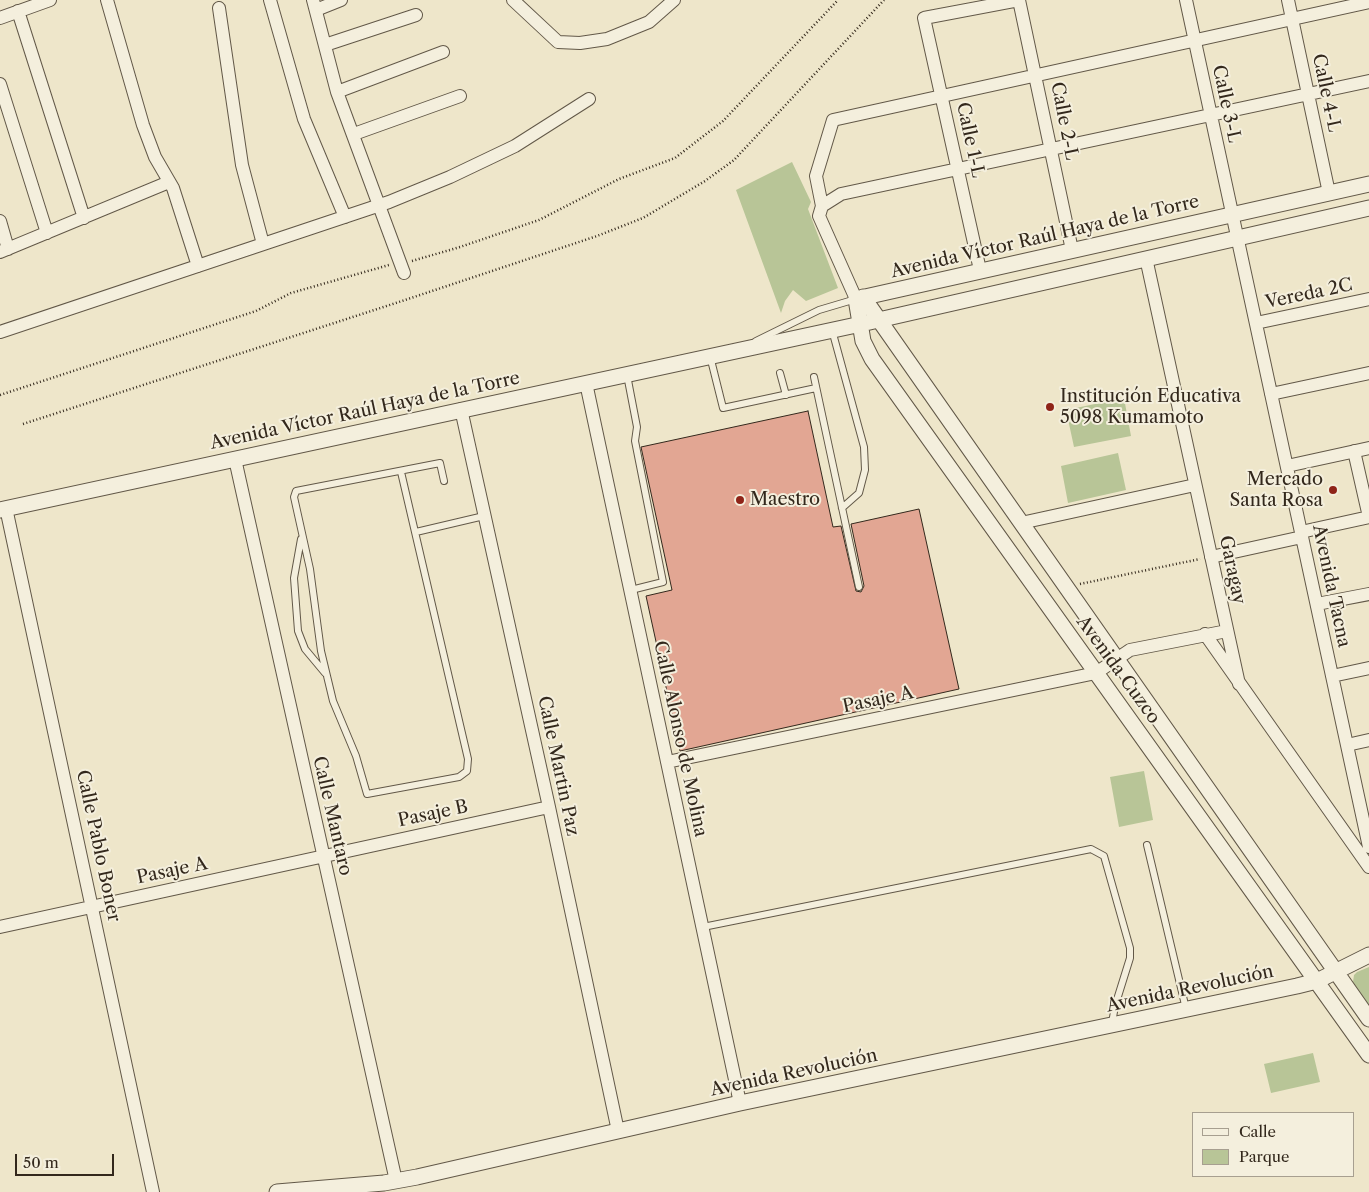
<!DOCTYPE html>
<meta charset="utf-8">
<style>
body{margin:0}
#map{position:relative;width:1369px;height:1192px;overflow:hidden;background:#eee6ca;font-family:"Libre Caslon Text",serif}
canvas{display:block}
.legend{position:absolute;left:1192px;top:1112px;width:162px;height:65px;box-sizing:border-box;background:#f4efdd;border:1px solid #a79f90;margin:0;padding:6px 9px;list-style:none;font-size:15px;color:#33281c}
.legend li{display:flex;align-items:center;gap:10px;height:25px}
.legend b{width:25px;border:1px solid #a79f90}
.scale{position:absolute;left:15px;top:1154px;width:99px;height:22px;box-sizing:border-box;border:2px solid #33281c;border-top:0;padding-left:6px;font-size:15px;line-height:18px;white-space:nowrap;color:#33281c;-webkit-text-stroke:4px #f4efdd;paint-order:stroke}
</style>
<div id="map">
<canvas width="1369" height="1192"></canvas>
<ul class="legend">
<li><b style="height:6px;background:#f4efdd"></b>Calle</li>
<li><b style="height:14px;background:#b8c597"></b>Parque</li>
</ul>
<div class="scale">50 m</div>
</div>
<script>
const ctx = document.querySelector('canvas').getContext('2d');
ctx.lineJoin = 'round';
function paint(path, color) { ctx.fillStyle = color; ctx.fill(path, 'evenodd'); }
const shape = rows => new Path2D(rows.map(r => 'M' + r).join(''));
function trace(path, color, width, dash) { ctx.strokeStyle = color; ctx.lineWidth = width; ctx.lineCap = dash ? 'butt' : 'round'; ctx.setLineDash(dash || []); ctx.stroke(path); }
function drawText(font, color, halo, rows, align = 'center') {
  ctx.font = font + ' "Libre Caslon Text",serif'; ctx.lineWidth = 4; ctx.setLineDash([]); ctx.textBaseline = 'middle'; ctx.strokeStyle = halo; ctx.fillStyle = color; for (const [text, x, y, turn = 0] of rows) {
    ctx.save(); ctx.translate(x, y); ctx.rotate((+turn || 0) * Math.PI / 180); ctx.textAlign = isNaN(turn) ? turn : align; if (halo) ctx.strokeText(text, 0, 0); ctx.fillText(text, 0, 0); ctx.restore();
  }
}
paint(shape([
 [792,162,811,202,808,209,838,288,806,301,793,290,785,301,781,313,736,190],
 [1124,398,1131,436,1074,447,1066,410],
 [1118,453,1126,490,1068,503,1061,466],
 [1144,771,1153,820,1119,827,1110,777],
 [1369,967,1369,1005,1353,982,1354,975,1357,972],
 [1313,1053,1320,1082,1271,1093,1264,1064]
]), '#b8c597');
const building = shape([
 [808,411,833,527,841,526,856,591,861,592,864,586,851,524,919,509,959,689,680,751,646,596,672,590,641,447,808,411]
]);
paint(building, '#e2a693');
trace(building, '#33281c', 1);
const service = shape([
 [832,330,864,447,865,470,859,493,842,508],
 [756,341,819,310,856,299],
 [710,356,723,408,816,388],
 [780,373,786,395],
 [627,375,637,427,635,441,663,582,631,590],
 [814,377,859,587],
 [401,472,468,759,467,771,459,777,367,794,356,756,333,701,321,651,310,569,294,497,296,491,440,463,444,481],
 [416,532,484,516],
 [301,539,294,578,298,631,305,649,325,673],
 [1147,845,1186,1009],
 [703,927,1091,849,1104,856,1130,948,1130,958,1115,1006,1112,1023]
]);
const minor = shape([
 [107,0,143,125,155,157,173,188,198,266],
 [270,0,304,119,345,217],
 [313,0,337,92,404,273],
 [513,0,558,42,580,43,607,39,649,22,674,0],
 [1019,0,1072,250],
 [1186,0,1369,847],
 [1288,0,1329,193],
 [219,8,242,165,263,244],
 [316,10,341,0],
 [18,11,84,218],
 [0,18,50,0],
 [325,45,416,15],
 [0,84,47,233],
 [337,92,443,52],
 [354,134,460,96],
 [822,206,841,194,1369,81],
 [0,221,8,249],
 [0,252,169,182],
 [1146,258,1239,684],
 [980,270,924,18,1019,0],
 [856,299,819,216,822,206,816,176,833,120,1369,2],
 [1256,323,1369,299],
 [0,332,389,202,450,177,515,146,589,99],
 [586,383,740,1103],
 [1271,394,1369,373],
 [461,409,549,807,618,1131],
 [1354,451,1369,517],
 [235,459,396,1181],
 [1287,466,1369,448],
 [6,508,153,1192],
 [1021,523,1195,485],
 [1301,532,1369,517],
 [1211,557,1302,537],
 [1317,604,1369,594],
 [1205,634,1369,867],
 [1332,676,1369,668],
 [1347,745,1369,740],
 [667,762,1096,673,1130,650,1227,631],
 [0,927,549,807]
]);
const tertiary = shape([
 [1369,184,856,299,863,341,872,359,1369,1055],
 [863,297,1369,1019],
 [0,510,861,324,1369,208],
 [277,1192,384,1183,417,1177,740,1103,1297,986,1317,981,1369,955]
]);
trace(service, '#625848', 8);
trace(minor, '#625848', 14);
trace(tertiary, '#625848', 17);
trace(shape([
 [412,261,460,247,539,220,619,179,675,158,723,121,838,0],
 [0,395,256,311,291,293,389,265],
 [23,424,402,301,597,236,643,218,705,181,734,160,884,0],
 [1080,584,1200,559]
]), '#33281c', 2.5, [1, 2.5]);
trace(service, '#f4efdd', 6);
trace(minor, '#f4efdd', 12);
trace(tertiary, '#f4efdd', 15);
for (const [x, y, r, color] of [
 [1050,407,5,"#8f2418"],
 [1333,490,5,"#8f2418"],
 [740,500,5,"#8f2418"]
]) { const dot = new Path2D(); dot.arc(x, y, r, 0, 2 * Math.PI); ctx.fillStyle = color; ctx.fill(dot); trace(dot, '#f4efdd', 2); }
drawText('18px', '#33281c', '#f4efdd', [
 ["Calle 4-L",1326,93,78],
 ["Calle 3-L",1226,104,78],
 ["Calle 2-L",1064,121,79],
 ["Calle 1-L",970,140,78],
 ["Avenida Víctor Raúl Haya de la Torre",1045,237,-13],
 ["Vereda 2C",1309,294,-12],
 ["Avenida Víctor Raúl Haya de la Torre",365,411,-12],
 ["Garagay",1232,570,78],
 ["Avenida Tacna",1331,586,78],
 ["Avenida Cuzco",1118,670,54],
 ["Pasaje A",878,700,-12],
 ["Calle Alonso de Molina",680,739,78],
 ["Calle Martin Paz",558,766,78],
 ["Pasaje B",433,814,-12],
 ["Calle Mantaro",332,816,77],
 ["Calle Pablo Boner",98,846,78],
 ["Pasaje A",172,871,-12],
 ["Avenida Revolución",1190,989,-12],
 ["Avenida Revolución",794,1073,-12]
]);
drawText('18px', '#33281c', '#f4efdd', [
 ["Institución Educativa",1060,397],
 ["5098 Kumamoto",1060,418],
 ["Mercado",1323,480,"right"],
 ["Santa Rosa",1323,501,"right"],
 ["Maestro",750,500]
], 'left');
</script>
